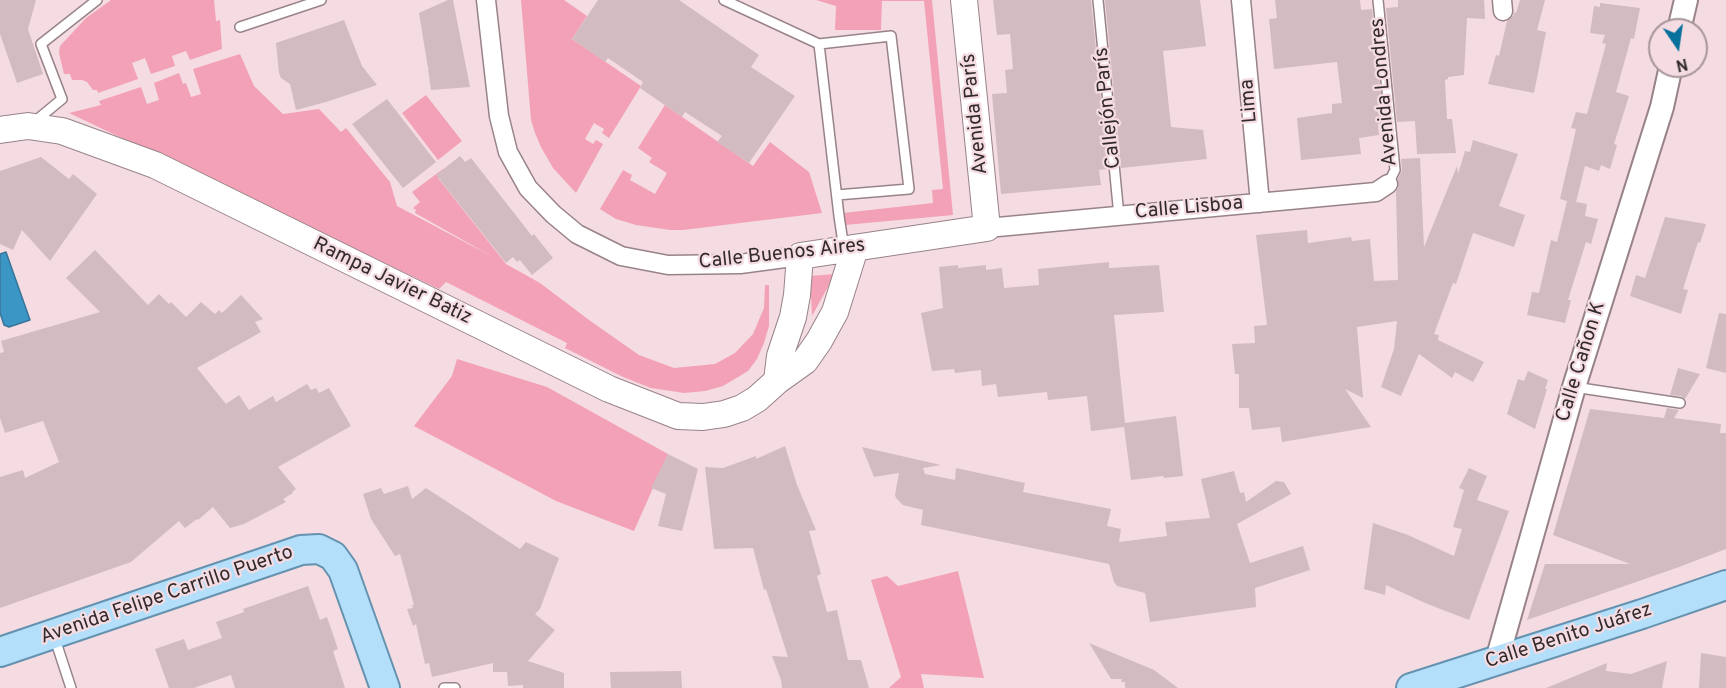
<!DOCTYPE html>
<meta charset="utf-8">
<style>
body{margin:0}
#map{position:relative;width:1726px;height:688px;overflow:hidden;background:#f4dce2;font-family:Overpass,sans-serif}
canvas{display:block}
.north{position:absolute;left:1648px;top:18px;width:60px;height:60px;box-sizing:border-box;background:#f4dce2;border:2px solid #a69599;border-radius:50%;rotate:167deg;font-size:16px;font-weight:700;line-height:24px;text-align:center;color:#322a2c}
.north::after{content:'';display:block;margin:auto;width:21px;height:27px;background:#08709d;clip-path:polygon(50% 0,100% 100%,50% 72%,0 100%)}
</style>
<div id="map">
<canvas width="1726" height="688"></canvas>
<div class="north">N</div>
</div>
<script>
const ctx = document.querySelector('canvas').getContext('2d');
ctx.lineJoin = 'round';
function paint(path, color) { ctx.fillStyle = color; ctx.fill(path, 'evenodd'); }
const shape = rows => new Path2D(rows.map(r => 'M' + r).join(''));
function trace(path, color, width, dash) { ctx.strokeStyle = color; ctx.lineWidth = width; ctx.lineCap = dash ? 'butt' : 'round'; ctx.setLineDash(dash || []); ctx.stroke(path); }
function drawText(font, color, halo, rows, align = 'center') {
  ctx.font = font + ' Overpass,sans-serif'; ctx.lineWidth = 4.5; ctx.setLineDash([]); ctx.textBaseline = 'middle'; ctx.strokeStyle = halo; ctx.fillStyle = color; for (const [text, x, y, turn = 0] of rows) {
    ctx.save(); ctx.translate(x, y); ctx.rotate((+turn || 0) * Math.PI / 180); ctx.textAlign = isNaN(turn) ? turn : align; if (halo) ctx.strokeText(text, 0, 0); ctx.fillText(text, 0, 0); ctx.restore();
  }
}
paint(shape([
 [111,0,214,0,216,21,220,20,222,49,190,60,186,51,172,56,175,66,151,74,145,58,132,63,138,79,98,93,97,90,93,90,87,82,82,80,72,80,70,74,64,74,59,53,60,46,86,18],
 [521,0,564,0,587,16,572,39,641,86,609,138,602,133,604,129,594,123,585,139,593,144,596,140,603,144,576,193,553,168,541,147,535,133,531,120],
 [816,0,932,0,953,215,845,225,843,213,933,203,932,190,943,189,924,1,882,1,881,30,835,30,836,6],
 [240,54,254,86,283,114,319,109,341,132,346,128,390,182,397,206,493,257,415,213,416,210,413,208,420,202,412,192,443,169,445,172,438,178,506,264,540,283,589,320,639,355,674,368,715,364,735,353,753,334,764,308,765,285,769,285,769,326,764,343,757,359,748,371,723,386,705,391,684,393,651,388,623,377,565,348,567,343,446,282,439,289,69,113,101,105,99,101,141,87,147,104,159,100,154,83,179,73,183,84,186,83,191,97,201,94,193,69],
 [426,95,462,141,438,160,402,113],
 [665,105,753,166,770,142,809,172,822,213,683,230,670,230,636,225,616,219,600,209,623,170,632,175,630,180,655,194,667,173,649,162,652,158,638,148],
 [835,274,812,316,810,276],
 [457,359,547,387,668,454,634,531,556,501,414,426,452,376],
 [958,571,984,678,921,674,924,688,889,688,901,677,871,580,887,576,898,586]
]), '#f3a1b7');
const water = shape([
 [6,252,30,320,9,327,4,325,0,313,0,254,6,252]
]);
paint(water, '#3b95c5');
trace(water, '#387597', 1.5);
paint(shape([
 [0,0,36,0,28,29,43,74,17,83,0,34],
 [448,0,453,0,470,87,431,90,428,69,430,67,428,68,419,13],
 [598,0,679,0,759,55,751,67,795,96,749,163,717,142,722,136,685,112,682,117,640,88,643,82,608,58,605,62,572,39],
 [993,0,1091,0,1108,169,1099,170,1101,185,1001,194,992,94,1007,93,1005,70,1013,69,1010,34,997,35],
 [1105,0,1200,0,1206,46,1163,51,1171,127,1203,130,1207,159,1121,168],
 [1275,0,1360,0,1361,10,1372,9,1384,123,1378,124,1379,135,1359,138,1361,154,1301,160,1297,118,1332,113,1332,104,1342,103,1337,62,1274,69,1269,19,1277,18],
 [1398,0,1484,0,1485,19,1467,18,1464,75,1448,77,1448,79,1445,80,1447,119,1452,119,1456,153,1417,154,1415,121,1397,122,1386,8,1398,7],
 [1520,0,1545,0,1537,30,1546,32,1534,93,1488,84,1496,55,1499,56,1507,21,1513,16,1514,12,1516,13],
 [1600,3,1640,8,1634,39,1631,38,1616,92,1629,96,1614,144,1617,145,1610,169,1601,165,1599,171,1585,166,1576,202,1587,204,1585,216,1598,219,1591,244,1586,242,1568,300,1571,300,1565,323,1527,315,1532,292,1539,293,1551,240,1557,242,1567,201,1560,199,1576,129,1571,128,1576,112,1587,114,1606,44,1602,43,1605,35,1590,33,1594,6,1600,7],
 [344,20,362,66,377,85,326,102,296,110,290,84,281,78,279,73,276,43],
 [387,99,436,162,403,188,352,124],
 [1473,140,1518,154,1499,206,1525,215,1514,247,1473,233,1456,284,1453,283,1434,334,1439,335,1438,340,1484,362,1473,382,1455,372,1452,378,1419,354,1401,396,1381,387,1394,349,1397,321,1357,327,1363,398,1345,389,1371,427,1282,442,1280,427,1252,430,1249,408,1239,408,1239,374,1235,374,1232,344,1255,343,1254,326,1267,325,1256,235,1307,230,1308,243,1351,237,1352,241,1370,239,1374,281,1398,280,1396,192,1398,188,1398,179,1402,170,1401,159,1420,158,1424,247,1457,166,1458,174,1465,151,1470,152],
 [460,156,465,162,471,158,532,236,534,234,553,258,532,275,520,260,517,262,513,257,506,263,436,175],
 [41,157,69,179,73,174,97,194,50,261,22,230,13,250,0,244,0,171],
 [1665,217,1706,224,1700,243,1698,242,1683,289,1688,290,1681,314,1630,296,1636,275,1645,278],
 [95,250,148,305,159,294,169,304,171,302,186,317,201,302,215,314,219,310,222,313,241,295,263,319,255,322,261,332,197,368,226,404,239,395,249,410,273,396,276,402,307,384,311,390,316,388,319,393,329,388,351,426,278,467,296,489,292,492,293,493,283,499,286,502,244,524,230,528,213,507,198,520,197,519,185,528,179,521,131,562,0,608,0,477,23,470,25,478,59,462,43,421,5,433,0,418,0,353,4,352,1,341,100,312,66,278],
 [1109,262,1109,268,1159,265,1164,312,1114,315,1125,423,1176,416,1183,476,1164,478,1163,476,1131,480,1124,427,1091,431,1087,396,1048,400,1047,392,998,397,996,384,982,386,981,370,955,373,954,369,932,371,921,313,943,308,939,267,958,265,958,268,986,265,986,270,1002,268,1004,288,1039,285,1038,269],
 [1719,313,1726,314,1726,373,1706,368],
 [1678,368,1700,374,1685,399,1681,396,1670,395],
 [1528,371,1548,380,1545,389,1547,389,1535,429,1507,414,1518,379,1524,381],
 [1667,408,1679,410,1674,418,1721,424,1720,433,1726,433,1726,549,1679,567,1527,620,1545,564,1630,564,1553,535,1590,409,1664,418],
 [785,446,797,485,816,530,809,531,821,574,817,576,827,612,837,610,848,660,861,660,869,688,782,688,781,680,772,656,788,657,766,589,764,590,753,548,714,549,705,467,723,468,756,456,756,459],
 [862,447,941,465,923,468,925,474,955,480,956,468,1025,483,1023,492,1111,509,1107,526,1121,529,1119,542,1167,536,1165,522,1210,518,1201,479,1234,471,1240,493,1244,492,1246,502,1276,481,1284,482,1291,494,1237,524,1250,563,1303,546,1310,570,1255,588,1256,607,1150,622,1145,593,1117,586,1114,582,1109,564,921,525,923,510,903,505,896,498,895,495,899,473,874,477],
 [668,454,698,469,682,531,658,526,666,494,651,488],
 [1469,468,1487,476,1477,500,1509,511,1469,620,1425,603,1386,585,1385,595,1364,589,1373,523,1408,535,1454,556,1462,529,1453,527,1464,490,1459,488],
 [408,486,412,499,426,488,520,549,526,542,559,558,540,609,535,614,555,630,528,661,564,673,564,688,523,688,523,685,508,686,507,672,493,672,493,663,432,677,429,663,425,664,416,624,413,626,407,609,413,608,412,605,414,605,400,554,395,556,371,519,363,494,381,488,384,494],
 [308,586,320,620,327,617,338,649,333,651,345,688,235,688,231,675,194,688,169,688,155,649,184,639,188,650,222,638,216,622,244,612,243,609],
 [1089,643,1154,670,1178,688,1125,688,1125,682,1121,682,1122,679,1111,679],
 [1701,653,1726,657,1726,688,1699,688],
 [1667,661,1662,688,1546,688,1607,663,1606,671,1631,674],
 [681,671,682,688,611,688,610,672]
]), '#d3bcc1');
const service = shape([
 [724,0,819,44],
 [1098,0,1119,216],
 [1378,0,1395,170,1388,184],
 [240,27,321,0],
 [33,123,62,99,41,44,97,0],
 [837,195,909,189,891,36,819,44,839,216,844,249],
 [1574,387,1680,403],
 [54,636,71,688],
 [444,688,455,688]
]);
const minor = shape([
 [486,0,499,116,508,152,528,188,553,214,577,234,621,256,668,265,740,264,800,256],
 [1241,0,1260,203],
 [1502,0,1503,11],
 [987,228,1376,192,1388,184]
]);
const tertiary = shape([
 [1679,30,1686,0],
 [1497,660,1574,387,1662,107,1671,66]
]);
const secondary = shape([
 [0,130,28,126,62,131,155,165,609,389,678,416,703,417,724,414,742,408,757,399,777,381,805,361,819,341,835,312,855,248],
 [777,381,780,356,793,317,797,295,800,256,987,228,964,0]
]);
const primary = shape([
 [0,652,301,550,319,549,333,556,343,570,385,688],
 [1411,688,1642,614,1726,585]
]);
trace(service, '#988388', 12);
trace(minor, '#988388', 21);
trace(tertiary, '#988388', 26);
trace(secondary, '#988388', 28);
trace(primary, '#6592af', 32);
trace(service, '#fff', 9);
trace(minor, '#fff', 18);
trace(tertiary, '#fff', 22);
trace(secondary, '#fff', 26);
trace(primary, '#b3dffa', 28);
drawText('20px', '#322a2c', '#f4dce2', [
 ["Avenida Londres",1385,92,-95],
 ["Lima",1250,101,-95],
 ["Callejón París",1109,108,-96],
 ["Avenida París",976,114,-96],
 ["Calle Lisboa",1189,209,-5],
 ["Calle Buenos Aires",782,255,-6],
 ["Rampa Javier Batiz",392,282,26],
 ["Calle Cañon K",1582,362,-73],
 ["Avenida Felipe Carrillo Puerto",167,596,-19],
 ["Calle Benito Juárez",1569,637,-18]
]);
</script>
